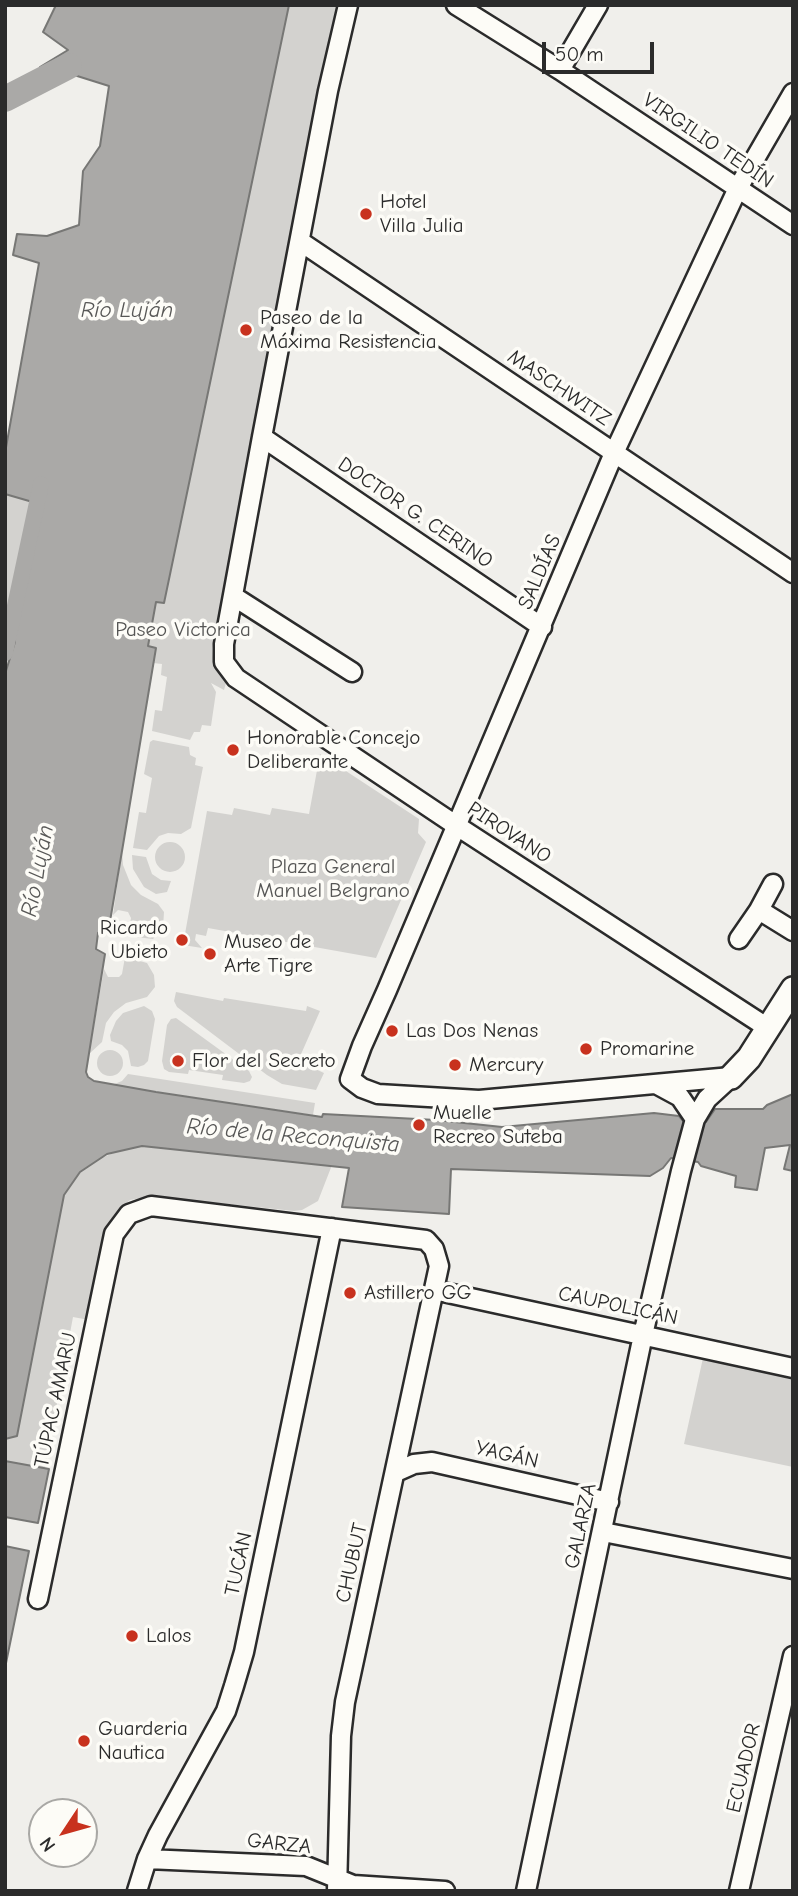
<!DOCTYPE html>
<meta charset="utf-8">
<style>
body{margin:0}
#map{position:relative;width:798px;height:1896px;overflow:hidden;background:#f0efeb;font-family:"Comic Neue",sans-serif}
canvas{display:block}
.frame{position:absolute;inset:0;border:7px solid #2b2b2b;pointer-events:none}
.north{position:absolute;left:28px;top:1798px;width:70px;height:70px;box-sizing:border-box;background:#fdfcf7;border:2px solid #a9a8a5;border-radius:50%;rotate:234deg;font-size:19px;font-weight:700;line-height:28px;text-align:center;color:#2b2b2b}
.north::after{content:'';display:block;margin:auto;width:24px;height:32px;background:#c8321e;clip-path:polygon(50% 0,100% 100%,50% 72%,0 100%)}
.scale{position:absolute;left:542px;top:42px;width:112px;height:32px;box-sizing:border-box;border:4px solid #2b2b2b;border-top:0;padding-left:9px;font-size:21px;line-height:24px;white-space:nowrap;color:#2b2b2b;-webkit-text-stroke:5px #fdfcf7;paint-order:stroke}
</style>
<div id="map">
<canvas width="798" height="1896"></canvas>
<div class="frame"></div>
<div class="north">N</div>
<div class="scale">50 m</div>
</div>
<script>
const ctx = document.querySelector('canvas').getContext('2d');
ctx.lineJoin = 'round';
function paint(path, color) { ctx.fillStyle = color; ctx.fill(path, 'evenodd'); }
const shape = rows => new Path2D(rows.map(r => 'M' + r).join(''));
function trace(path, color, width, dash) { ctx.strokeStyle = color; ctx.lineWidth = width; ctx.lineCap = dash ? 'butt' : 'round'; ctx.setLineDash(dash || []); ctx.stroke(path); }
function drawText(font, color, halo, rows, align = 'center') {
  ctx.font = font + ' "Comic Neue",sans-serif'; ctx.lineWidth = 7; ctx.setLineDash([]); ctx.textBaseline = 'middle'; ctx.strokeStyle = halo; ctx.fillStyle = color; for (const [text, x, y, turn = 0] of rows) {
    ctx.save(); ctx.translate(x, y); ctx.rotate((+turn || 0) * Math.PI / 180); ctx.textAlign = isNaN(turn) ? turn : align; if (halo) ctx.strokeText(text, 0, 0); ctx.fillText(text, 0, 0); ctx.restore();
  }
}
paint(shape([
 [289,5,339,5,212,649,214,666,226,683,224,690,211,683,216,692,211,726,202,725,200,732,194,732,190,740,152,731,155,710,162,711,167,677,161,675,162,664,153,663,156,648,148,646,156,602,164,603],
 [5,494,37,503,37,510,11,629,15,642,5,674],
 [153,740,189,747,190,755,196,758,195,765,203,767,191,828,181,834,168,833,159,836,147,850,133,848,139,812,146,813,152,778,144,774,150,742],
 [320,754,419,819,418,833,426,842,376,958,208,928,206,936,196,934,195,940,202,948,183,945,207,811,232,815,234,808,270,815,272,808,309,814],
 '155 857a15 15 0 1 1 30 0a15 15 0 1 1-30 0Z',
 [122,851,123,865,131,885,141,895,158,904,164,912,163,928,153,939,128,936,131,918,128,912,118,910,113,915],
 [132,855,146,857,152,874,161,880,171,881,167,892,156,894,144,887,133,869],
 [125,957,147,963,154,975,155,987,147,997,126,1003,114,1012,106,1023,102,1042,89,1054,104,969,108,977,119,977,122,974],
 [176,992,223,1001,224,998,306,1011,307,1006,320,1011,298,1061,324,1073,316,1090,282,1084,267,1075,177,1007,174,1001],
 [144,1006,152,1011,155,1019,148,1061,144,1065,138,1067,131,1066,128,1051,122,1045,111,1041,110,1035,116,1021,123,1013],
 [176,1018,249,1071,252,1077,250,1081,244,1083,222,1080,223,1075,189,1070,188,1074,169,1072,164,1069,162,1061,167,1025,171,1019],
 '97 1063a13 13 0 1 1 26 0a13 13 0 1 1-26 0Z',
 [128,1074,315,1103,313,1115,112,1085,122,1081],
 [142,1146,332,1165,318,1201,302,1210,294,1211,152,1196,130,1200,119,1209,111,1219,106,1234,89,1320,73,1317,45,1468,5,1461,5,1439,17,1435,64,1195,80,1172,92,1162,125,1148],
 [703,1358,793,1378,793,1467,684,1444]
]), '#d3d2cf');
const water = shape([
 [56,5,289,5,164,603,156,602,148,646,156,648,122,851,109,927,98,933,96,949,105,954,86,1072,88,1077,94,1081,156,1092,322,1117,323,1114,436,1120,502,1127,654,1113,679,1116,684,1122,706,1122,715,1109,763,1109,767,1105,793,1094,793,1171,784,1169,790,1145,765,1148,757,1190,735,1187,736,1176,701,1166,698,1162,671,1158,663,1168,650,1176,451,1169,449,1214,342,1207,349,1168,142,1146,107,1154,80,1172,64,1195,17,1436,5,1439,5,674,15,642,11,629,37,510,36,503,5,494,5,453,39,263,13,255,17,234,47,236,79,225,83,171,100,146,109,86,74,75,38,90,40,67,68,50,43,32,56,5],
 [5,1461,49,1469,38,1523,5,1517,5,1461],
 [5,1546,29,1551,5,1668,5,1546]
]);
paint(water, '#aaa9a7');
trace(water, '#777775', 2);
trace(shape([
 [5,653,41,484]
]), '#aaa9a7', 16);
trace(shape([
 [5,99,69,66]
]), '#aaa9a7', 26);
const minor = shape([
 [348,5,328,91,262,437,224,644,224,662,236,678,457,826,768,1028],
 [456,5,560,70,793,225],
 [560,70,598,5],
 [301,242,793,573],
 [262,437,542,627],
 [233,596,352,672],
 [759,910,793,931],
 [739,939,759,910,773,884],
 [731,1077,479,1100,378,1094,362,1088,350,1079,362,1046,387,990,614,453,738,188,793,93],
 [656,1084,680,1097,695,1119],
 [434,1290,793,1368],
 [396,1472,414,1464,432,1462,609,1502],
 [603,1532,793,1569],
 [38,1599,114,1234,129,1214,151,1206,426,1240,434,1249,439,1266,345,1702,341,1736,337,1891],
 [147,1859,306,1866,353,1885,445,1891],
 [137,1891,147,1859,158,1835,226,1711,234,1686,244,1652,332,1228],
 [526,1891,643,1335,681,1171,695,1119,707,1099,731,1077],
 [739,1891,793,1656]
]);
const major = shape([
 [731,1077,749,1058,793,989]
]);
trace(minor, '#2b2b2b', 23);
trace(major, '#2b2b2b', 28);
trace(minor, '#fdfcf7', 18);
trace(major, '#fdfcf7', 23);
for (const [x, y, r, color] of [
 [366,214,7,"#c8321e"],
 [246,330,7,"#c8321e"],
 [233,750,7,"#c8321e"],
 [182,940,7,"#c8321e"],
 [210,954,7,"#c8321e"],
 [392,1031,7,"#c8321e"],
 [586,1049,7,"#c8321e"],
 [178,1061,7,"#c8321e"],
 [455,1065,7,"#c8321e"],
 [419,1125,7,"#c8321e"],
 [350,1293,7,"#c8321e"],
 [132,1636,7,"#c8321e"],
 [84,1741,7,"#c8321e"]
]) { const dot = new Path2D(); dot.arc(x, y, r, 0, 2 * Math.PI); ctx.fillStyle = color; ctx.fill(dot); trace(dot, '#fdfcf7', 2.5); }
drawText('21px', '#2b2b2b', '#fdfcf7', [
 ["VIRGILIO TEDÍN",708,141,34],
 ["MASCHWITZ",559,388,34],
 ["DOCTOR G. CERINO",415,513,34],
 ["SALDÍAS",540,572,-67],
 ["PIROVANO",509,833,33],
 ["CAUPOLICÁN",618,1306,12],
 ["TÚPAC AMARU",56,1400,-78],
 ["YAGÁN",507,1455,13],
 ["GALARZA",581,1526,-78],
 ["CHUBUT",352,1563,-77],
 ["TUCÁN",239,1564,-78],
 ["ECUADOR",744,1768,-77],
 ["GARZA",279,1844,6]
]);
drawText('21px', '#2b2b2b', '#fdfcf7', [
 ["Hotel",380,202],
 ["Villa Julia",380,226],
 ["Paseo de la",260,318],
 ["Máxima Resistencia",260,342],
 ["Honorable Concejo",247,738],
 ["Deliberante",247,762],
 ["Ricardo",168,928,"right"],
 ["Ubieto",168,952,"right"],
 ["Museo de",224,942],
 ["Arte Tigre",224,966],
 ["Las Dos Nenas",406,1031],
 ["Promarine",600,1049],
 ["Flor del Secreto",192,1061],
 ["Mercury",469,1065],
 ["Muelle",433,1113],
 ["Recreo Suteba",433,1137],
 ["Astillero GG",364,1293],
 ["Lalos",146,1636],
 ["Guarderia",98,1729],
 ["Nautica",98,1753]
], 'left');
drawText('21px', '#555554', '#fdfcf7', [
 ["Paseo Victorica",183,630],
 ["Plaza General",333,867],
 ["Manuel Belgrano",333,891]
]);
drawText('italic 23px', '#575756', '#fdfcf7', [
 ["Río Luján",127,310],
 ["Río Luján",38,871,-79],
 ["Río de la Reconquista",293,1136,5]
]);
</script>
